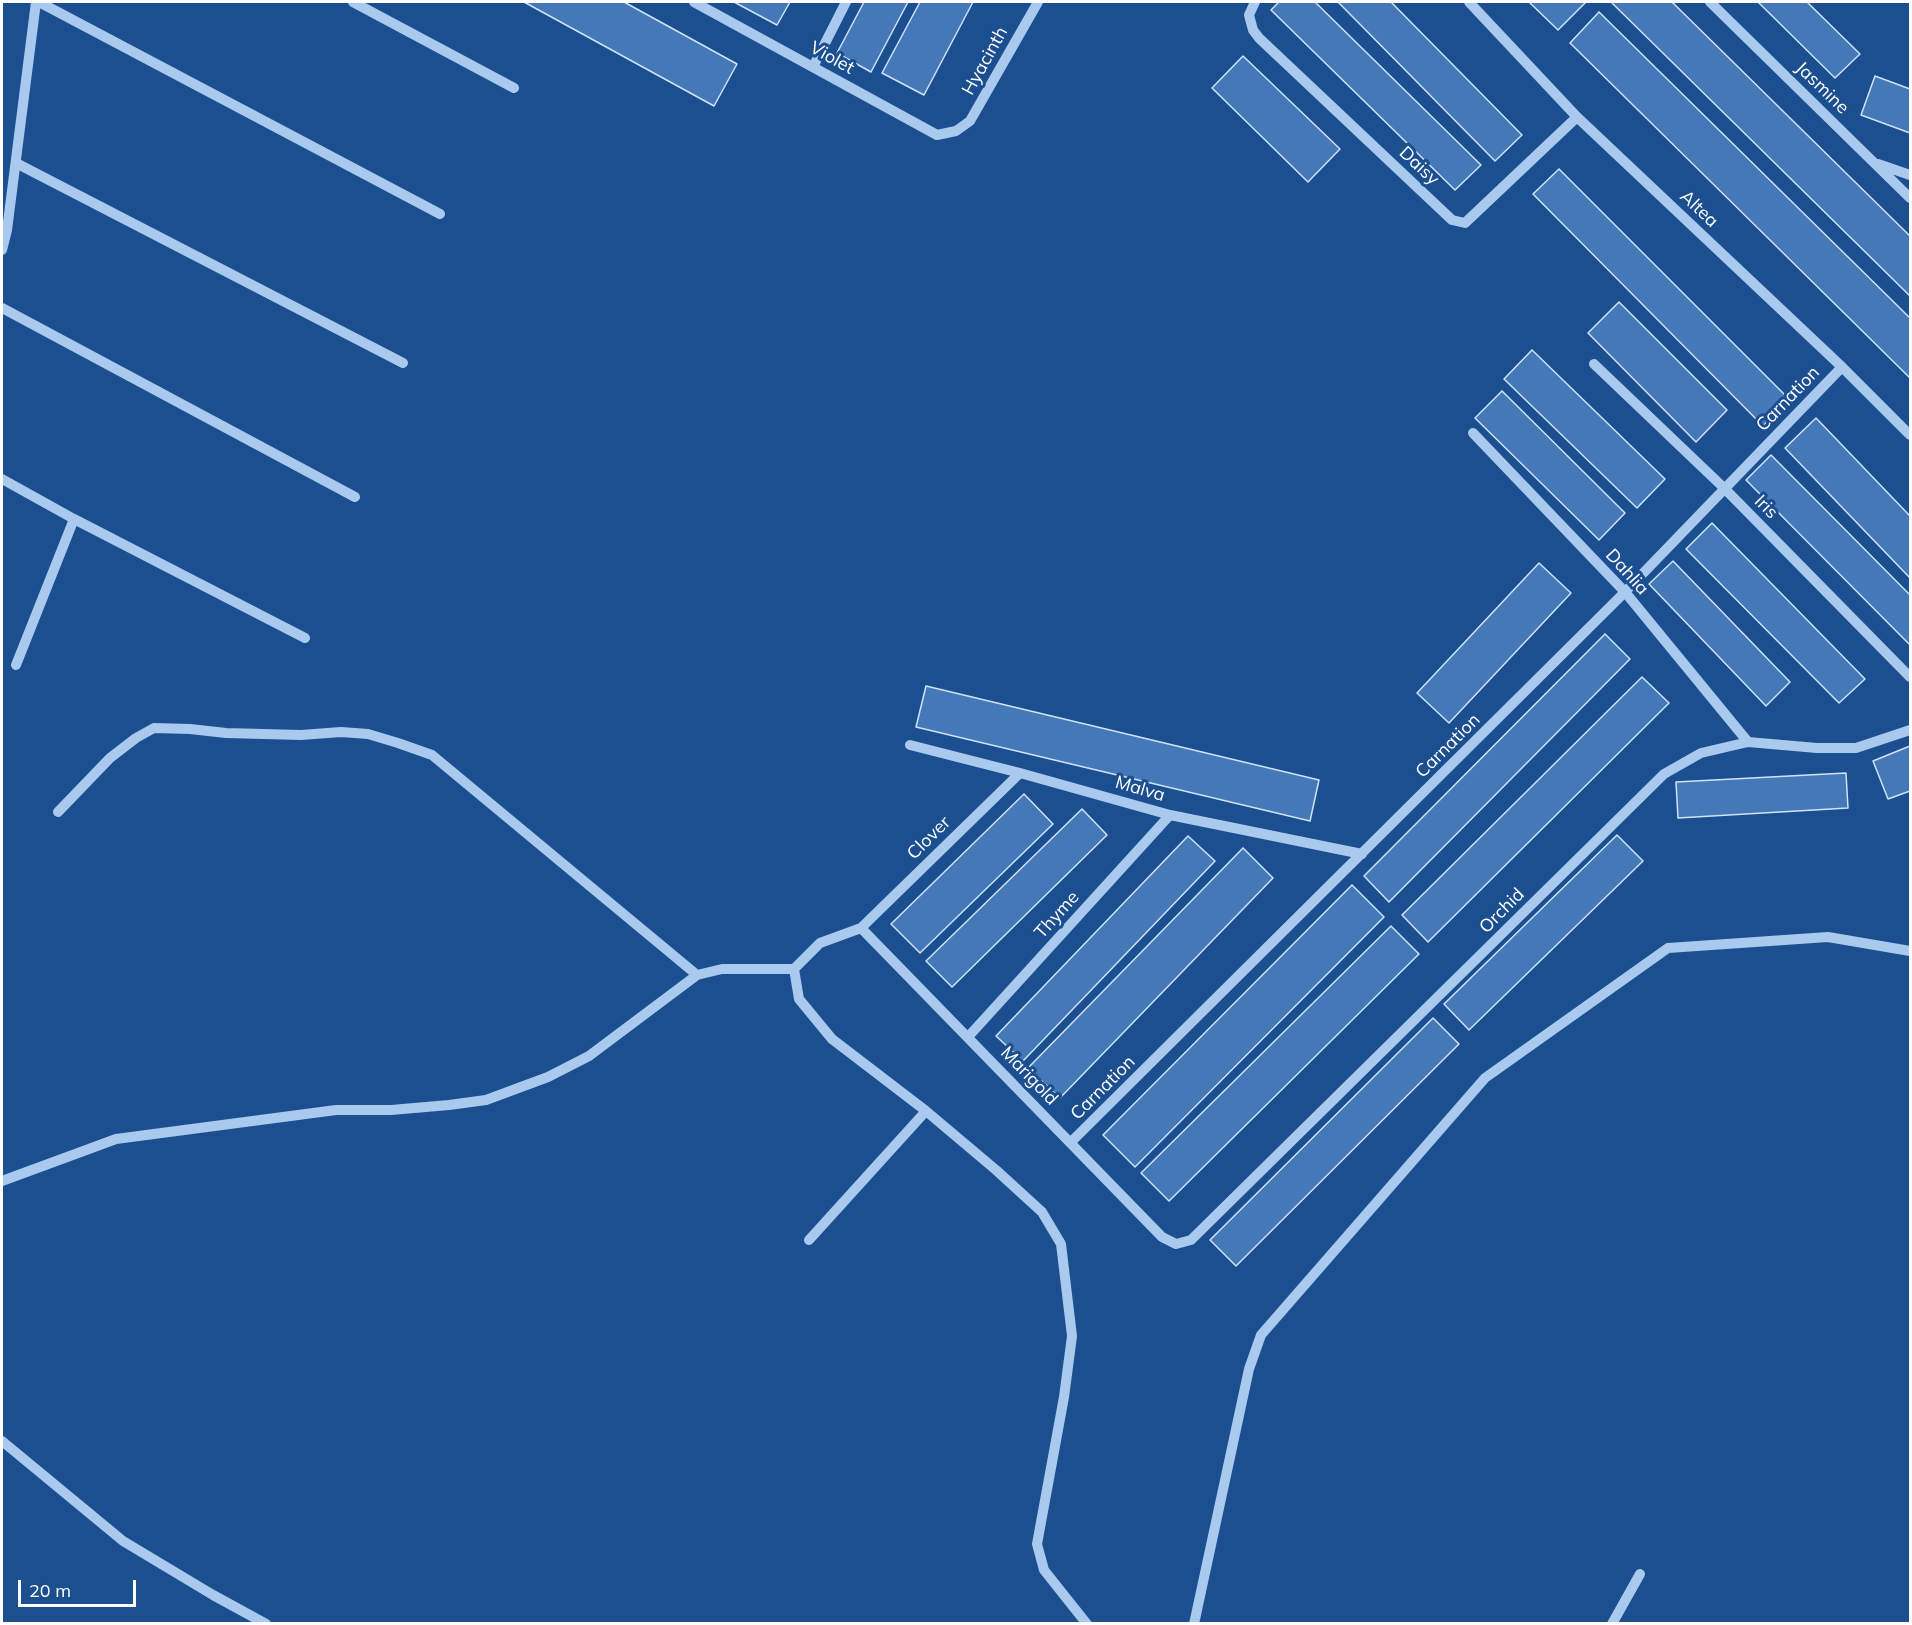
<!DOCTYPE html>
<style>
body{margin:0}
#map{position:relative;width:1912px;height:1625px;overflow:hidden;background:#1b4f8f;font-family:Mulish,sans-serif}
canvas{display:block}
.frame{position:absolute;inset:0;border:3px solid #fff;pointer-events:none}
.scale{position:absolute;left:18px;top:1580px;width:118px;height:27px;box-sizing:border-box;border:3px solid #fff;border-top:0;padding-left:8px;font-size:18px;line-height:21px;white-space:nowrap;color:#fff;-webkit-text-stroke:4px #1b4f8f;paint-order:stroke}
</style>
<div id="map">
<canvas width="1912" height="1625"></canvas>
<div class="frame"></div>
<div class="scale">20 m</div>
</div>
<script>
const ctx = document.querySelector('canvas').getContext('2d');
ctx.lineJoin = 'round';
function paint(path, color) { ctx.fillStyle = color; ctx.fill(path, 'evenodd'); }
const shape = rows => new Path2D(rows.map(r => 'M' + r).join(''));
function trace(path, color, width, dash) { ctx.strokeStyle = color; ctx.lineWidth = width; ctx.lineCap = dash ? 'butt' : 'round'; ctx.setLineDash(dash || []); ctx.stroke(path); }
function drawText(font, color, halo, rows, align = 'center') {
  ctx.font = font + ' Mulish,sans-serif'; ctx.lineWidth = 6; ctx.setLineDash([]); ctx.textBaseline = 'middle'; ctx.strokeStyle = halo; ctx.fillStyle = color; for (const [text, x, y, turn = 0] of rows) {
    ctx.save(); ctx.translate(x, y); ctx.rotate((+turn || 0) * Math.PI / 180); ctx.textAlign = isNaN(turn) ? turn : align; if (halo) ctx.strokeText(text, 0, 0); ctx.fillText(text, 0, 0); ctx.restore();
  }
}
const building = shape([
 [524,2,624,2,737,64,714,106,524,2],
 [734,2,790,2,777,25,734,2],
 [864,2,908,2,871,72,837,53,864,2],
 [920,2,973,2,924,95,882,73,920,2],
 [1279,2,1315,2,1481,165,1455,190,1271,10,1279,2],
 [1338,2,1391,2,1522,135,1495,161,1338,2],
 [1529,2,1586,2,1558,30,1529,2],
 [1611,2,1672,2,1910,236,1910,296,1611,2],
 [1758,2,1807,2,1860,54,1835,78,1758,2],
 [1599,12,1910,318,1910,378,1570,43,1599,12],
 [1243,56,1340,149,1308,182,1212,88,1243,56],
 [1875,76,1910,89,1910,133,1861,115,1875,76],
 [1559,169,1789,399,1763,426,1533,194,1559,169],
 [1619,302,1727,410,1696,442,1588,333,1619,302],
 [1532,350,1665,479,1637,508,1504,379,1532,350],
 [1502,391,1625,513,1599,540,1475,418,1502,391],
 [1816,418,1910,516,1910,578,1785,448,1816,418],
 [1771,455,1910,595,1910,645,1746,480,1771,455],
 [1712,523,1865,679,1839,703,1686,549,1712,523],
 [1673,561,1790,682,1766,706,1649,584,1673,561],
 [1539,563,1571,593,1449,723,1417,693,1539,563],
 [1605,634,1630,659,1389,902,1364,876,1605,634],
 [1642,677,1669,703,1428,942,1402,915,1642,677],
 [926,686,1319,780,1310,821,916,727,926,686],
 [1910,746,1910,791,1888,799,1873,761,1910,746],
 [1846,773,1848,808,1678,818,1676,782,1846,773],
 [1024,794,1053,824,920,953,891,924,1024,794],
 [1082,809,1107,835,952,987,926,961,1082,809],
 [1617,835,1643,861,1469,1030,1444,1004,1617,835],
 [1188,836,1215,861,1023,1061,996,1036,1188,836],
 [1243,848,1273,878,1060,1098,1028,1068,1243,848],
 [1352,885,1384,917,1135,1167,1103,1135,1352,885],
 [1391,926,1419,954,1169,1201,1141,1173,1391,926],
 [1433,1018,1459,1044,1236,1266,1210,1240,1433,1018]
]);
paint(building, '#4478b7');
trace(building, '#cfe3fa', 1.5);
trace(shape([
 [39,2,440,214],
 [353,2,514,88],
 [694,2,937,135,956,131,970,121,1038,2],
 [1255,2,1249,15,1253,30,1259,38,1452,220,1465,223,1577,117],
 [1469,2,1577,117,1842,367,1910,435],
 [1710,2,1910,198],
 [813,67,846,2],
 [16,163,403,363],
 [1878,164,1910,175],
 [2,250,7,230,36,2],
 [2,308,355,497],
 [1594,364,1724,488,1910,677],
 [1473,433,1625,592,1748,742],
 [2,479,74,519,305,638],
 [16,665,74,519],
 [910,745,1020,773,1170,815,1362,854],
 [58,812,110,758,136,738,154,728,190,729,226,733,301,735,341,732,368,734,398,743,432,755,697,975],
 [861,928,1162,1237,1176,1244,1191,1240,1664,774,1701,753,1748,742,1817,748,1856,748,1910,730],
 [794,969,799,999,832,1039,926,1111,996,1170,1042,1212,1061,1244,1072,1336,1064,1397,1037,1544,1044,1570,1087,1624],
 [968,1037,1170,815],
 [1071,1142,1625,592,1842,367],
 [2,1181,116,1139,336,1110,391,1110,449,1105,486,1100,548,1077,589,1056,697,975,722,969,794,969,820,943,861,928,1020,773],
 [809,1240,926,1111],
 [2,1441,123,1541,213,1595,266,1624],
 [1194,1624,1249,1369,1261,1335,1485,1078,1668,948,1828,937,1910,951],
 [1612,1624,1640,1574]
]), '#a9c9ee', 10);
drawText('18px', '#fff', '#1b4f8f', [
 ["Violet",832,58,29],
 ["Hyacinth",985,61,-61],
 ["Jasmine",1822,88,44],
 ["Daisy",1419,166,43],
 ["Altea",1699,209,43],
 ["Carnation",1788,399,-46],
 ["Iris",1766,507,45],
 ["Dahlia",1627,572,48],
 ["Carnation",1448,746,-45],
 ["Malva",1140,789,16],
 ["Clover",929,838,-45],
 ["Orchid",1502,911,-45],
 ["Thyme",1057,915,-48],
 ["Marigold",1029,1076,46],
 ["Carnation",1103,1088,-45]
]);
</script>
